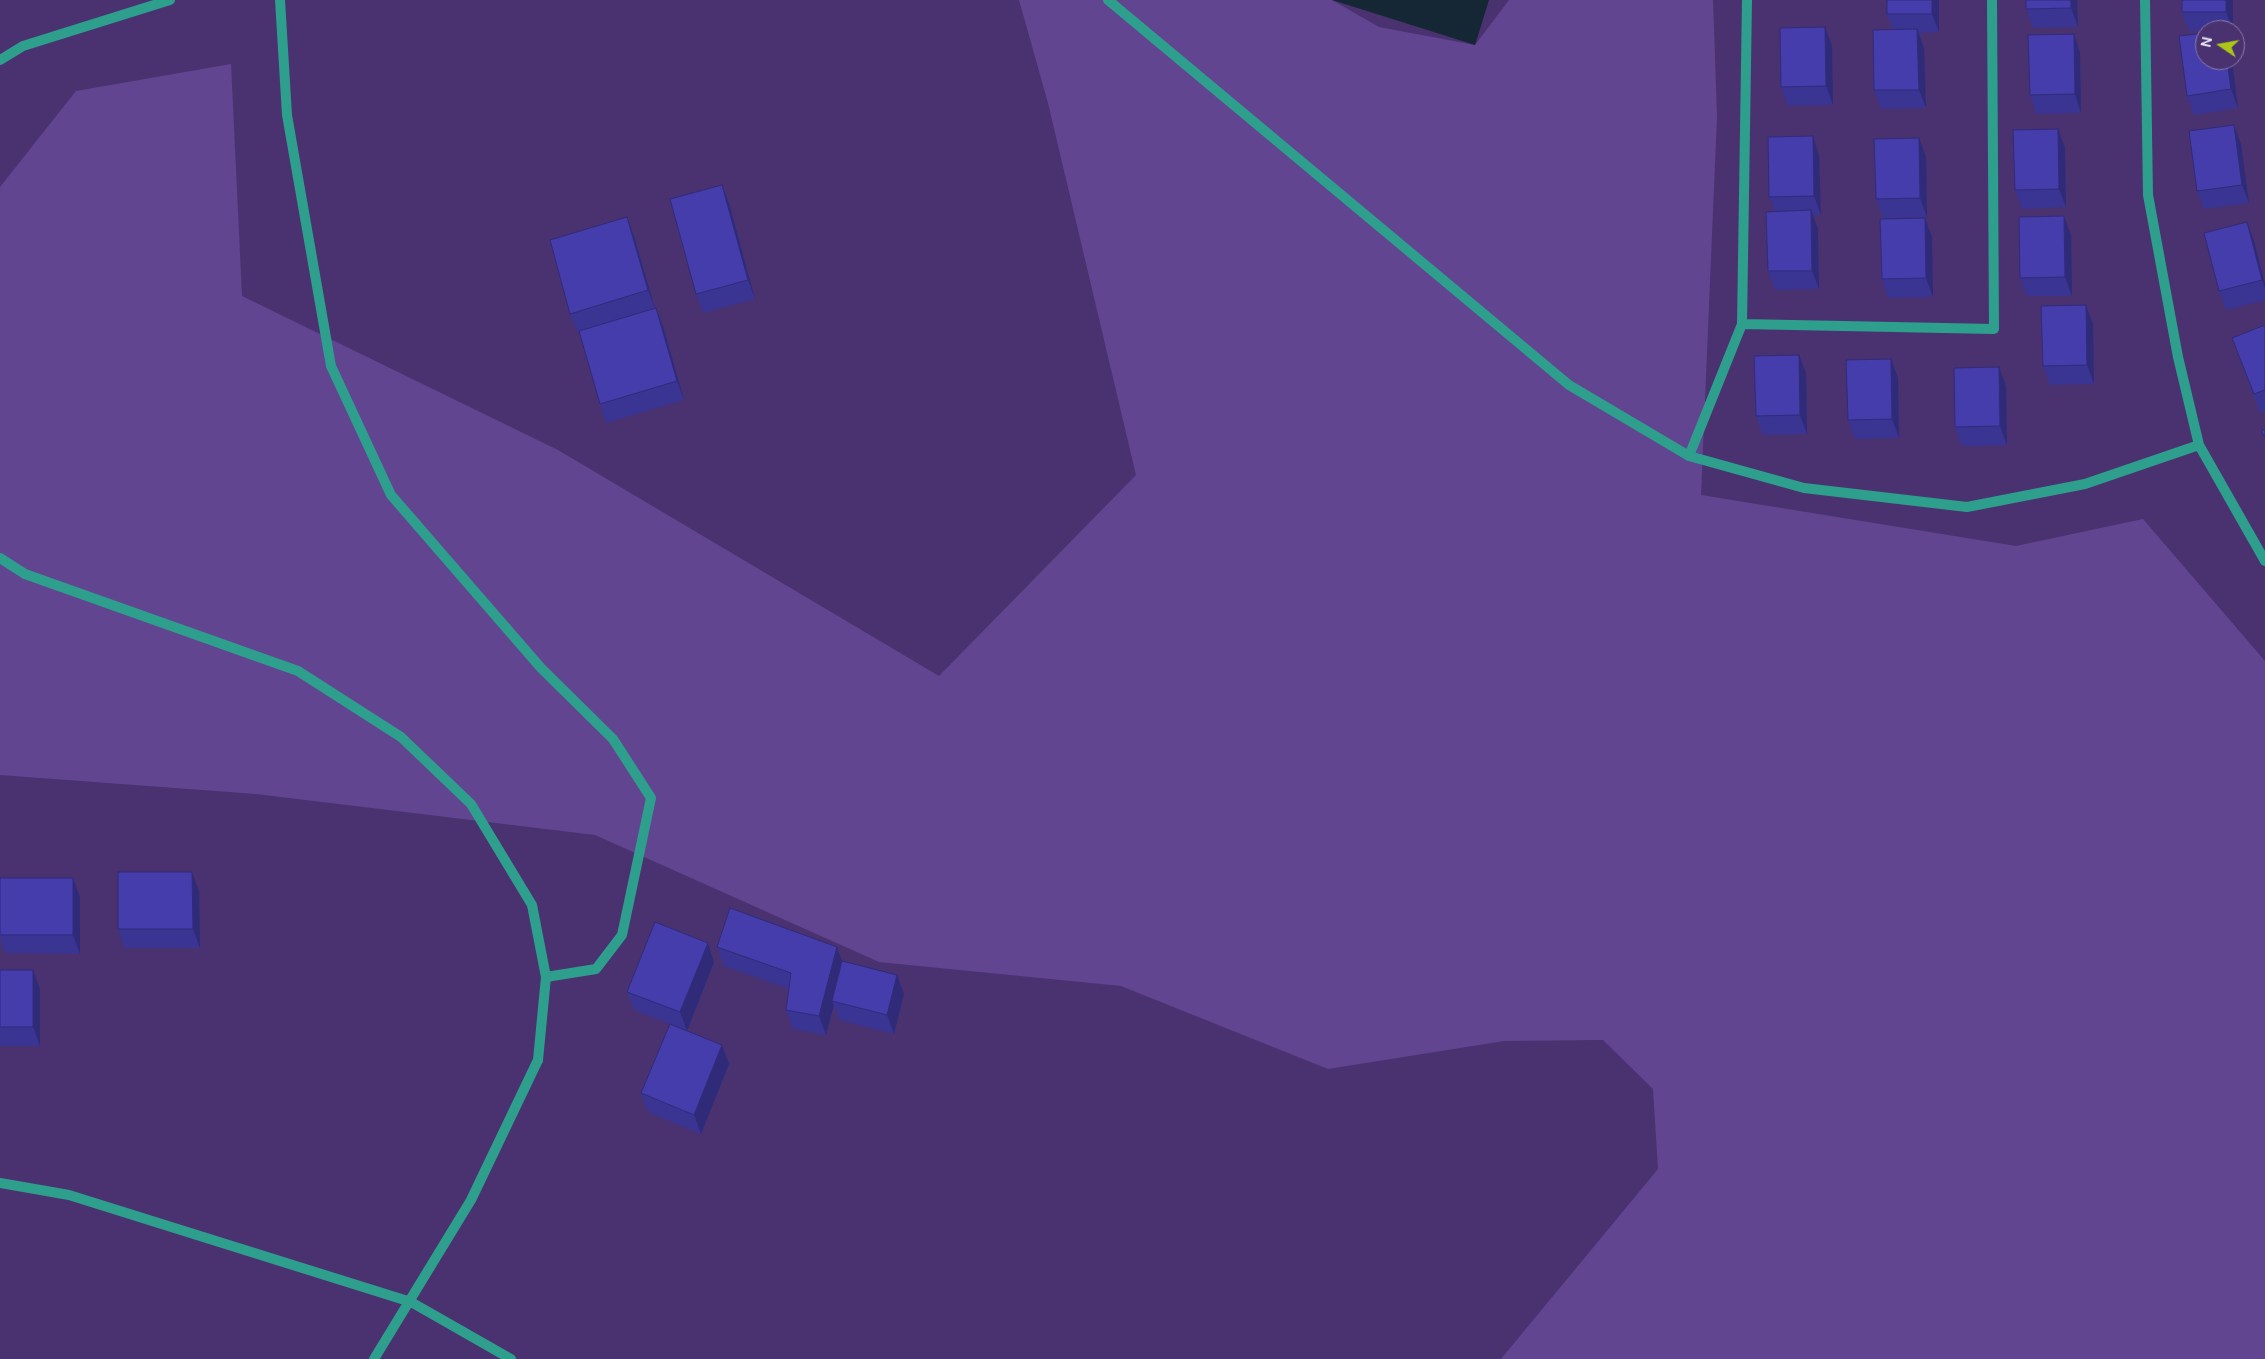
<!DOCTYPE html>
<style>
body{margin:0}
#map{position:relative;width:2265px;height:1359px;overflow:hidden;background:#4a3270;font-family:"DM Sans",sans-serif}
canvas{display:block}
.north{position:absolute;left:2195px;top:20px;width:50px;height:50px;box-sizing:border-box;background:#4a3270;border:1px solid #8a79a7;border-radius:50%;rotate:282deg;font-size:14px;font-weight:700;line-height:20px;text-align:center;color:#eae3f9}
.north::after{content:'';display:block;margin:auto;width:18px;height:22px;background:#abc616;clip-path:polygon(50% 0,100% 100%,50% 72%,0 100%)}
</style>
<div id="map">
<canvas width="2265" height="1359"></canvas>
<div class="north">N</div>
</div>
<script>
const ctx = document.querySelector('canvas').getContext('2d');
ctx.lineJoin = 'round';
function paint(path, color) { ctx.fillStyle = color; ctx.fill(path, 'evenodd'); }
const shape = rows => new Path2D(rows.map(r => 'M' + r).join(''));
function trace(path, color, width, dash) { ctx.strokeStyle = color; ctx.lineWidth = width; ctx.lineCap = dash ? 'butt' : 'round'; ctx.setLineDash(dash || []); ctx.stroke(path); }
paint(shape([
 [1019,0,1332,0,1379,27,1475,45,1509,0,1713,0,1717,116,1701,495,2016,546,2143,519,2265,661,2265,1359,1501,1359,1658,1169,1653,1089,1603,1040,1504,1041,1328,1069,1121,986,879,962,595,835,256,794,0,775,0,187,76,91,231,64,242,296,558,450,939,676,1136,475,1048,103]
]), '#624591');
paint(shape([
 [1332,0,1489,0,1475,45]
]), '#152734');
trace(shape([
 [280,0,287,115,331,366,391,495,541,668,613,739,651,798,622,935,596,969,546,977],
 [1742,324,1994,329,1992,0],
 [1689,456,1742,324,1747,0],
 [0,1183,69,1195,411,1302,511,1359],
 [374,1359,471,1200,538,1060]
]), '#2d9f8c', 10);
trace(shape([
 [1108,0,1569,385,1689,456,1804,488,1967,507,2085,484,2199,445],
 [2145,0,2148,195,2178,357,2199,445,2265,561],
 [0,60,23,46,170,0],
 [0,558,25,574,298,671,401,737,471,804,532,905,546,977,538,1060]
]), '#2d9f8c', 10);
paint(shape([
 [1939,0,1939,32,1919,33,1924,48,1926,108,1881,109,1874,90,1893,30,1887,14],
 [2077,0,2078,27,2033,28,2026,9],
 [2182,0,2233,0,2233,30,2205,30,2205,31,2189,31,2182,12],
 [1825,27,1832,46,1833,105,1788,106,1781,87],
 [2074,34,2080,53,2081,113,2036,114,2030,95],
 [2232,60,2238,108,2194,115,2187,96],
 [2058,129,2065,148,2066,207,2022,209,2015,190],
 [2241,144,2249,203,2204,209,2197,191],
 [1819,155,1821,215,1813,215,1818,229,1819,289,1775,290,1768,271,1775,211,1769,197],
 [1926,157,1927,217,1883,218,1876,199],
 [722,185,729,203,755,299,703,313,696,294],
 [2064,216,2071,235,2072,296,2027,296,2020,278],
 [1925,218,1932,237,1933,297,1888,298,1882,279],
 [2247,222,2254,241,2265,284,2265,300,2226,310,2219,291],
 [634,236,655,308,656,308,663,326,684,400,606,423,600,404,579,332,577,332,570,314],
 [2093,324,2094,384,2050,385,2043,366],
 [2265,325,2265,411,2260,413,2232,338],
 [1891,359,1898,378,1899,438,1855,439,1848,420],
 [1806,373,1807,434,1763,435,1756,416],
 [2006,386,2007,445,1962,446,1955,427],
 [0,878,73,878,80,897,80,954,5,953,0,938],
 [199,891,200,948,124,948,118,929],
 [708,943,714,962,687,1031,722,1045,729,1064,701,1134,648,1112,641,1093,670,1024,634,1010,627,992],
 [717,947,842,961,897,975,904,994,894,1034,839,1020,834,1005,826,1035,793,1029,786,1010,789,989,724,966],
 [0,970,33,970,40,989,40,1046,0,1046]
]), '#3a3493');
paint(shape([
 [1932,0,1939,0,1939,32,1932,14],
 [2071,0,2077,0,2078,27,2071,8],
 [2226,0,2233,0,2233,30,2226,12],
 [1825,27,1832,46,1833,105,1826,86],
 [1917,29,1924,48,1926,108,1919,90],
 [2074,34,2080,53,2081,113,2075,94],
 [2227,60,2232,60,2238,108,2231,89],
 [2234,125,2241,144,2249,203,2242,185],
 [2058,129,2065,148,2066,207,2059,189],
 [1813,136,1819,155,1821,215,1814,196],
 [1919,138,1926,157,1927,217,1920,198],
 [722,185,729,203,755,299,748,280],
 [1811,210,1818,229,1819,289,1812,271],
 [2064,216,2071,235,2072,296,2065,277],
 [627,217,634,236,655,309,648,290],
 [1925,218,1932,237,1933,297,1926,278],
 [2247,222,2254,241,2265,284,2265,288,2262,280],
 [2086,305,2093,324,2094,384,2087,365],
 [656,308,663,326,684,400,677,381],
 [1799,355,1806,373,1807,434,1800,415],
 [1891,359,1898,378,1899,438,1892,419],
 [1999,367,2006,386,2007,445,2000,426],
 [192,872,199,891,200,948,193,929],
 [73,878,80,897,80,954,73,935],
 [708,943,714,962,687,1031,680,1012],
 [837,947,844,966,832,1001,834,1005,826,1035,819,1016],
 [33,970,40,989,40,1046,33,1027],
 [897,975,904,994,894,1034,887,1015],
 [722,1045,729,1064,701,1134,694,1115]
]), '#302b78');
const building = shape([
 [1887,0,1932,0,1932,14,1887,14,1887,0],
 [2026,0,2071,0,2071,8,2026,9,2026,0],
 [2182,0,2226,0,2226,12,2182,12,2182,0],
 [1825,27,1826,86,1781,87,1780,28,1825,27],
 [1917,29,1919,90,1874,90,1873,30,1917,29],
 [2205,33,2205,60,2227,60,2231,89,2187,96,2179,36,2205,33],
 [2074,34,2075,94,2030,95,2028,35,2074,34],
 [2234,125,2242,185,2197,191,2189,131,2234,125],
 [2058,129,2059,189,2015,190,2013,130,2058,129],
 [1813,136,1814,196,1769,197,1768,137,1813,136],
 [1919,138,1920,198,1876,199,1874,139,1919,138],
 [722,185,748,280,696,294,670,199,722,185],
 [1811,210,1812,271,1768,271,1766,212,1811,210],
 [2064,216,2065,277,2020,278,2019,217,2064,216],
 [627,217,648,290,570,314,550,240,627,217],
 [1925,218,1926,278,1882,279,1880,219,1925,218],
 [2247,222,2262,280,2219,291,2204,233,2247,222],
 [2086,305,2087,365,2043,366,2041,306,2086,305],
 [656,308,677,381,600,404,579,331,656,308],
 [2265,325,2265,390,2254,394,2232,338,2265,325],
 [1799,355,1800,415,1756,416,1754,356,1799,355],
 [1891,359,1892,419,1848,420,1846,360,1891,359],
 [1999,367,2000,426,1955,427,1954,368,1999,367],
 [2265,429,2265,437,2261,431,2265,429],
 [118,872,192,872,193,929,118,929,118,872],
 [0,878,73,878,73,935,0,935,0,878],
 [730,908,837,947,819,1016,786,1010,791,973,717,947,730,908],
 [655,922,708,943,680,1012,627,992,655,922],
 [842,961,897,975,887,1015,832,1001,842,961],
 [0,970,33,970,33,1027,0,1027,0,970],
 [670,1024,722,1045,694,1115,641,1093,670,1024]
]);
paint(building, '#443dab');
trace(building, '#302b78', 1);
</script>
